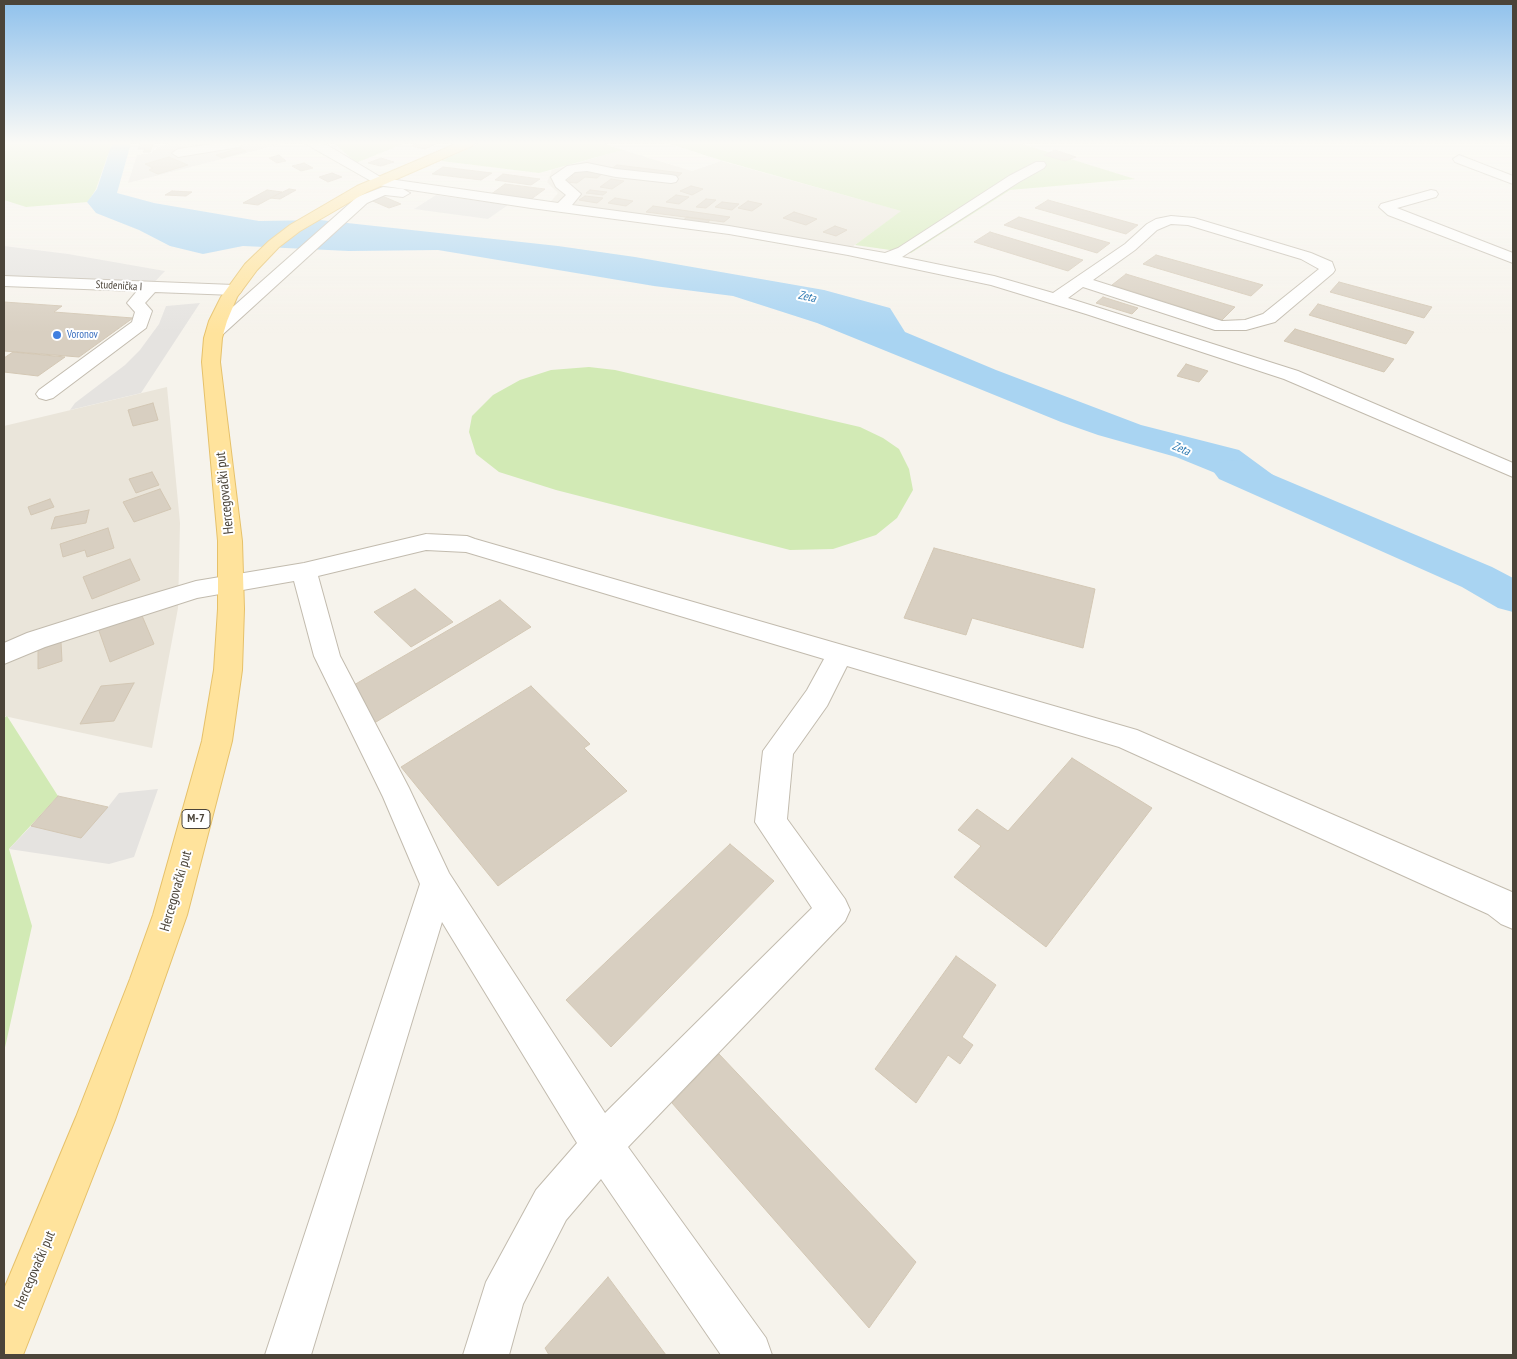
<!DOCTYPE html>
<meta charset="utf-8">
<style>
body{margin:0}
#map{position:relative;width:1517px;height:1359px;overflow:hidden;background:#f6f3ec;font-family:"PT Sans Narrow",sans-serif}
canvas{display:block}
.frame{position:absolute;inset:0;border:5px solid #4b4439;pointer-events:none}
</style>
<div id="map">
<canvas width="1517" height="1359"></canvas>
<div class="frame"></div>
</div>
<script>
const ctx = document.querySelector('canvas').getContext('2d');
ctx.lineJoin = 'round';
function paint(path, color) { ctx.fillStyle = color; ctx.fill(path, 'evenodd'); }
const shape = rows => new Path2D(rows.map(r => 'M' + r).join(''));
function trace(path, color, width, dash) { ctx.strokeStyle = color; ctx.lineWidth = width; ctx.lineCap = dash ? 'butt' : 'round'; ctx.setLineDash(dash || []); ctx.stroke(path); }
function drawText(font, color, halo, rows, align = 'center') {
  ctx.font = font + ' "PT Sans Narrow",sans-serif'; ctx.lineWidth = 4; ctx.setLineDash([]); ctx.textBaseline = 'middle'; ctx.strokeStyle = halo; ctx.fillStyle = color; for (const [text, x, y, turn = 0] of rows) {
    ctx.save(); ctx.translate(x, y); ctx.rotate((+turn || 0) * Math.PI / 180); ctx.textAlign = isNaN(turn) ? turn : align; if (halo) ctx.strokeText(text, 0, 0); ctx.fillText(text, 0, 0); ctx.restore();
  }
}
paint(shape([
 [623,150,692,171,721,161,902,211,848,250,547,206,558,193,547,182,552,170],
 [167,387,180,523,178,608,152,748,4,716,4,426]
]), '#eae5da');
paint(shape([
 [173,143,285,143,128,183,137,155,151,153,158,147]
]), '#e6e2dd');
paint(shape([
 [4,143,112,143,96,189,88,202,26,207,4,200,4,153,6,150,4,150],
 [334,143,405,143,356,163],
 [480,143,601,143,623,150,539,173,441,161],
 [667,143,1019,143,1135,179,1010,190,911,253,855,245,901,211,720,160],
 [589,367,615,370,860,427,883,438,899,449,909,469,913,490,897,518,876,535,833,549,790,550,556,490,499,472,476,454,469,432,472,416,493,395,520,380,551,370],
 [7,716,58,796,9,849,32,926,4,1052,4,718]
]), '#d2eab5');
paint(shape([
 [436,195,508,205,488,219,414,209],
 [4,246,68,254,165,271,150,287,4,281],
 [200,303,141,393,70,410,75,403,125,365,140,350,159,324,166,306],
 [158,789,134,857,109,864,9,849,31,826,108,807,119,793]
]), '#e5e3e0');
paint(shape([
 [112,143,131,143,117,193,154,203,259,221,320,220,558,246,635,257,824,290,890,308,905,332,996,370,1141,425,1239,450,1288,486,1291,496,1284,501,1176,457,1098,435,1061,422,817,323,733,296,654,286,438,250,349,251,243,246,203,254,170,246,139,230,96,213,87,202,97,189]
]), '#a9d4f2');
paint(shape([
 [1232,460,1245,463,1492,567,1513,578,1513,612,1498,608,1462,587,1219,479,1213,471,1219,463,1232,460]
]), '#a9d4f2');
const building = shape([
 [141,143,154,143,150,152,143,152,145,149,138,149,141,143],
 [420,143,427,143,436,144,425,149,411,146,420,143],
 [240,148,246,151,222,158,216,155,240,148],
 [1055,150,1076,157,1065,161,1044,155,1055,150],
 [279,155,286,161,277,163,269,158,279,155],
 [169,157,188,165,158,174,149,170,153,168,145,164,169,157],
 [381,158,394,162,381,166,368,163,381,158],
 [304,163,313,168,301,171,292,166,304,163],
 [617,165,682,173,676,178,611,169,617,165],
 [443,167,492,173,481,180,432,174,443,167],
 [576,170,603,173,597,178,585,177,577,183,565,182,573,176,569,175,576,170],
 [332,173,342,177,328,182,319,177,332,173],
 [503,174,540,179,531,185,495,180,503,174],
 [611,179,624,181,612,189,600,187,611,179],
 [505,184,545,189,530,200,490,195,505,184],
 [691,186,703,189,692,195,680,191,691,186],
 [289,189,296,190,280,199,270,198,289,189],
 [267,190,282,192,258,205,243,203,267,190],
 [590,190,607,192,603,195,586,193,590,190],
 [172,191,192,192,186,196,165,195,172,191],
 [380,195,401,204,389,208,368,199,380,195],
 [676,195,689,197,679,204,666,202,676,195],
 [585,196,603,198,597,203,579,200,585,196],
 [615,198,633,201,626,206,608,203,615,198],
 [706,199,716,200,706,208,696,207,706,199],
 [1048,200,1138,225,1126,234,1035,208,1048,200],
 [748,201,762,204,752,211,738,208,748,201],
 [722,202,739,204,732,210,715,207,722,202],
 [653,206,730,217,724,222,646,212,653,206],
 [794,212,817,219,806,225,783,218,794,212],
 [687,217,710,220,705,226,681,222,687,217],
 [1019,217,1110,243,1097,253,1004,225,1019,217],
 [835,226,847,230,836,236,823,232,835,226],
 [990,232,1083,260,1068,271,974,242,990,232],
 [1156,255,1263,285,1251,296,1143,264,1156,255],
 [1126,274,1235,307,1222,320,1112,285,1126,274],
 [1339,282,1432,307,1424,318,1330,292,1339,282],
 [1103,297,1138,308,1132,314,1096,303,1103,297],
 [4,302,62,306,54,312,133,318,79,357,4,351,4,302],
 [1318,304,1414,332,1406,344,1309,315,1318,304],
 [1295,329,1394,359,1384,372,1284,341,1295,329],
 [13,352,65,357,38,376,4,372,4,358,13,352],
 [1186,364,1208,371,1199,382,1177,376,1186,364],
 [153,403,158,420,133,426,128,410,153,403],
 [152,472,159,485,136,493,129,479,152,472],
 [160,489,171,509,134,522,123,502,160,489],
 [50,499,54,507,31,515,28,507,50,499],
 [89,510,86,523,51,529,55,517,89,510],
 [108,528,114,548,87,557,85,550,63,557,60,544,108,528],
 [934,548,1095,589,1083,648,972,618,966,635,904,618,934,548],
 [130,559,140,580,92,599,83,577,130,559],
 [415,589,453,622,411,647,374,612,415,589],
 [500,600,531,627,376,722,347,689,500,600],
 [140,611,154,644,110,662,98,628,140,611],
 [61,642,62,661,38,669,38,650,61,642],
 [134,683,114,721,80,724,101,686,134,683],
 [531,686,590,744,584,748,627,791,498,886,401,767,531,686],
 [1072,758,1152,808,1046,947,954,877,981,846,958,830,977,809,1008,831,1072,758],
 [58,796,108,807,81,838,31,826,58,796],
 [730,844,774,881,611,1047,566,1000,730,844],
 [956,956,996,985,962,1037,973,1045,960,1064,948,1055,916,1103,875,1069,956,956],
 [719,1054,916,1262,869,1328,672,1103,719,1054],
 [608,1277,666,1355,549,1355,545,1348,608,1277]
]);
paint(building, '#d8cfc1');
trace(building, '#d3c7b4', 1);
const minor = shape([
 [219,143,245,143,239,147,178,157,172,153,178,149,219,143],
 [304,143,320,143,329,146,382,178,558,203,566,195,556,187,551,177,567,166,587,163,616,169,671,175,676,176,678,179,676,182,671,183,616,177,587,171,575,172,565,180,581,194,572,205,729,226,885,253,898,248,1009,176,1036,162,1044,162,1046,165,1044,168,1019,182,902,257,994,276,1053,293,1125,244,1147,224,1156,219,1171,216,1194,218,1311,253,1332,262,1335,270,1333,273,1275,322,1246,330,1215,330,1083,287,1068,298,1298,371,1513,463,1513,477,1284,379,1086,314,991,285,848,255,729,234,531,208,378,185,304,143],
 [1171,224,1188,225,1301,259,1319,269,1263,314,1245,320,1222,321,1093,280,1135,250,1157,230,1171,224],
 [1459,155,1513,176,1513,184,1455,162,1453,159,1459,155],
 [383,187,403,189,410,193,403,197,385,195,367,203,221,336,215,337,209,336,206,332,209,328,357,197,383,187],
 [1431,190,1436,191,1438,194,1436,197,1397,208,1513,253,1513,263,1388,215,1379,207,1381,204,1431,190],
 [4,276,234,285,240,287,242,290,240,293,234,295,155,292,145,303,152,311,146,328,53,398,46,400,39,398,36,394,39,390,132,322,135,312,127,303,137,291,4,286,4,276],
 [426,534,467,536,475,539,1137,730,1512,892,1513,929,1501,924,1488,914,1119,747,847,666,827,706,793,754,787,819,845,899,850,910,845,921,628,1147,766,1338,772,1355,721,1355,601,1179,566,1220,523,1304,509,1355,463,1355,486,1282,536,1190,577,1143,442,922,311,1355,265,1355,420,884,383,797,314,656,294,581,197,598,45,647,4,664,4,643,27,633,112,606,196,581,304,563,426,534],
 [426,550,466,552,824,659,807,690,763,751,755,822,812,908,605,1113,449,873,409,788,340,656,318,576,426,550]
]);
const major = shape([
 [458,143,474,143,472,146,367,192,300,231,279,247,257,270,237,297,227,321,222,338,220,362,242,541,244,609,242,670,232,741,187,915,115,1120,23,1355,4,1355,4,1289,76,1117,130,979,153,915,202,741,214,670,218,609,218,541,202,362,204,338,209,321,221,297,245,264,269,241,290,225,357,186,458,143]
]);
trace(minor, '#c2bbae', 2);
trace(major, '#e6c16a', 2);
paint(minor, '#fff');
paint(major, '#ffe39c');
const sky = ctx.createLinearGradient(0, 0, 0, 333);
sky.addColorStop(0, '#8fc1ec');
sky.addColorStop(0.43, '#fbfaf6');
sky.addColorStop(1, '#fbfaf600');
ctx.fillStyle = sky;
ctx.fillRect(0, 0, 1517, 333);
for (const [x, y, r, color] of [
 [57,335,5,"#3f7fe0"]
]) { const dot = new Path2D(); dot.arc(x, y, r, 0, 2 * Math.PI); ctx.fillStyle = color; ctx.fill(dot); trace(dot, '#fff', 2); }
drawText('11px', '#4b4439', '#fff', [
 ["Studenička I",119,286,3]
]);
drawText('11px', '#366cbe', '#fff', [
 ["Voronov",67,335]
], 'left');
drawText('italic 12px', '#2e7ab2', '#fff', [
 ["Zeta",807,297,12],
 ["Zeta",1181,449,22]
]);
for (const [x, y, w] of [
 [196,819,28]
]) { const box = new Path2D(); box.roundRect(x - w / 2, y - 9.5, w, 19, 4); ctx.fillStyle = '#fff'; ctx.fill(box); trace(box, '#4b4439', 1); }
drawText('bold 12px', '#4b4439', null, [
 ["M-7",196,819]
]);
drawText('14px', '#4b4439', '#fff', [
 ["Hercegovački put",225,493,-96],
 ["Hercegovački put",176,891,-74],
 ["Hercegovački put",35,1270,-67]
]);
</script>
